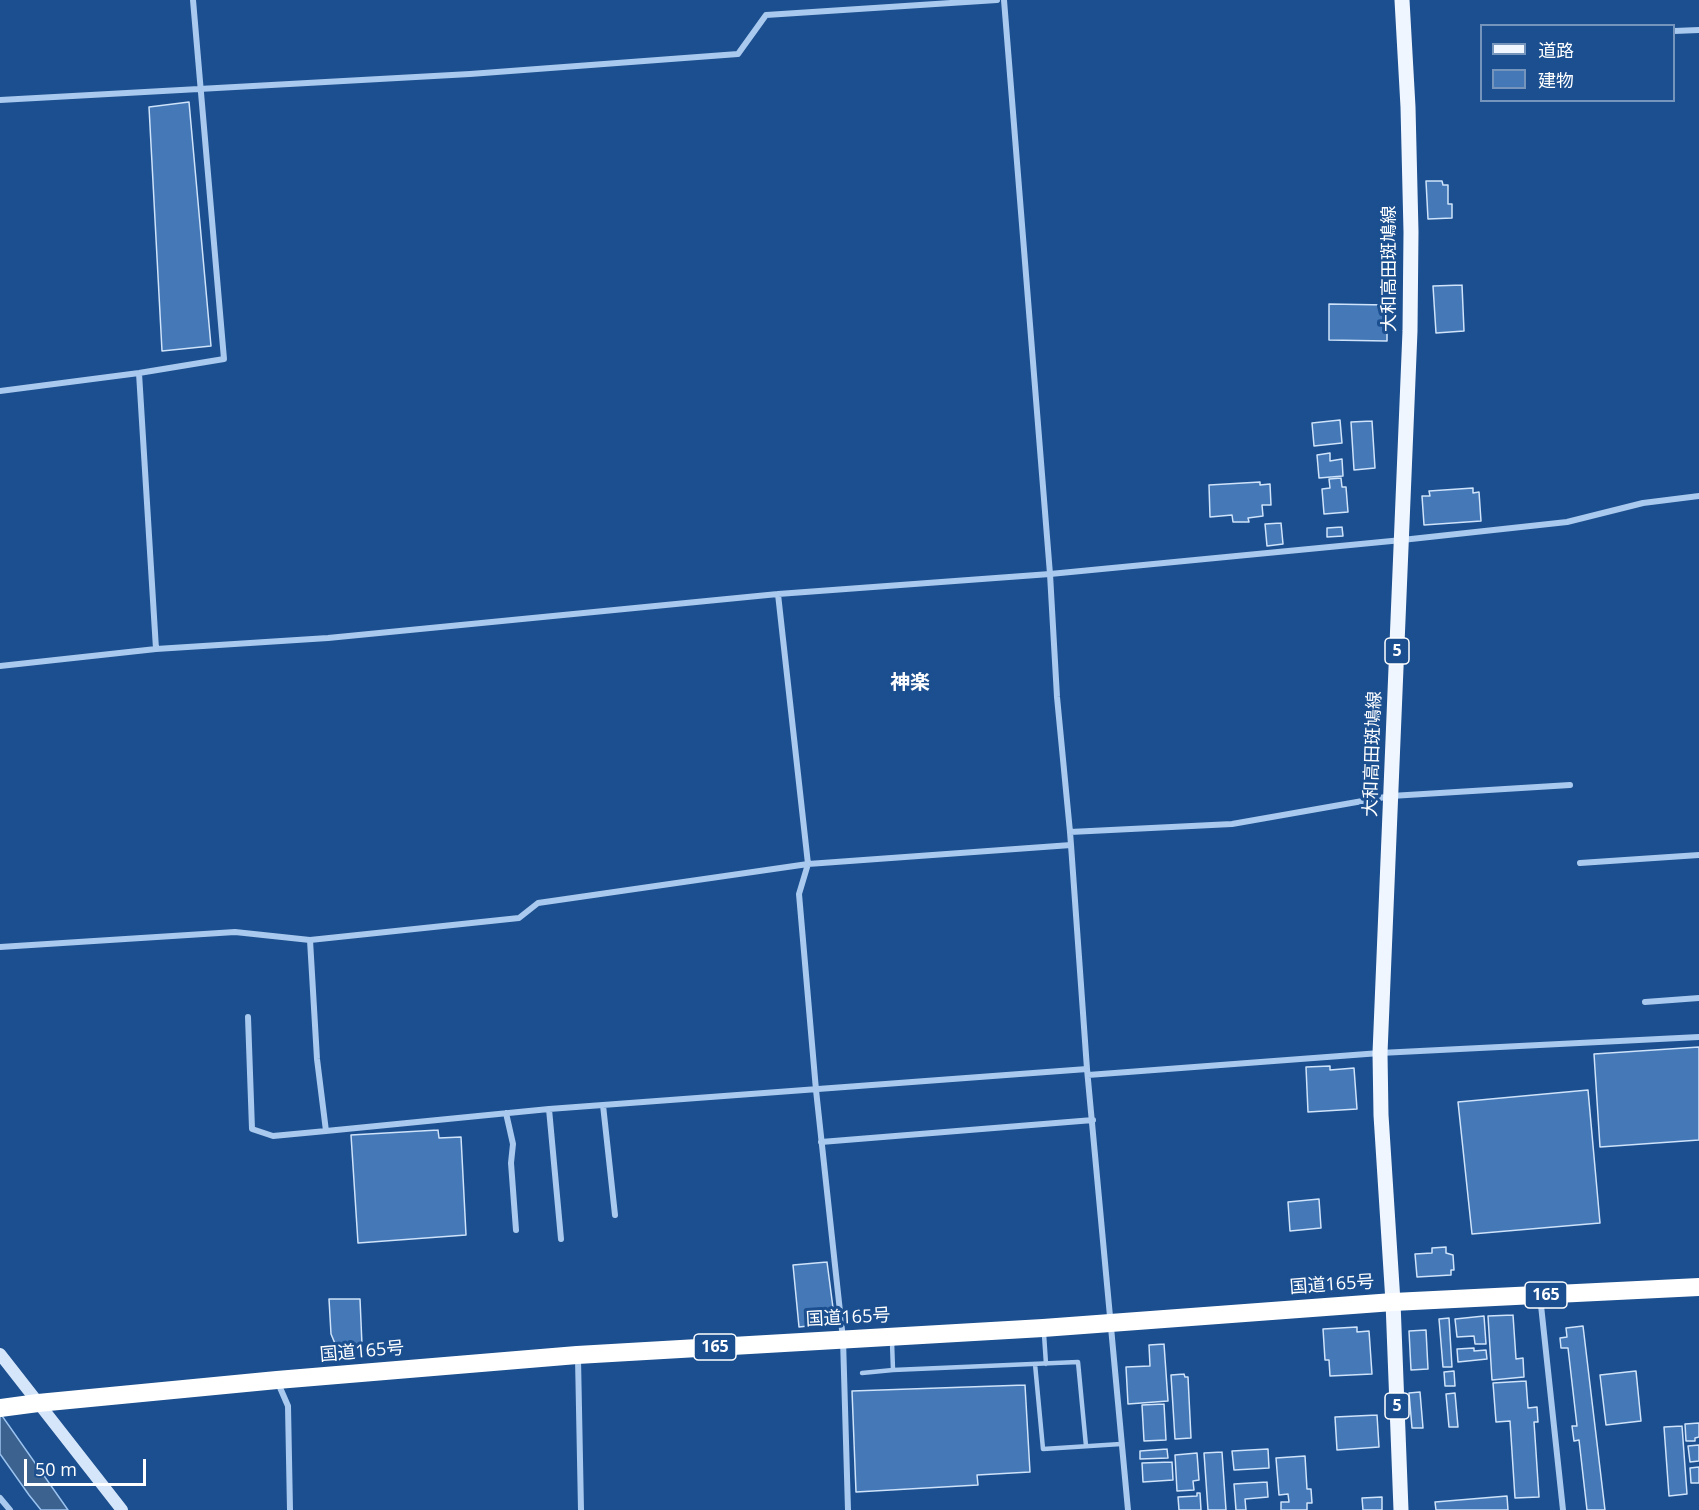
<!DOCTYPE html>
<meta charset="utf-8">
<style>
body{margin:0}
#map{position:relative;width:1699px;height:1510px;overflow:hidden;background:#1b4f8f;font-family:"Open Sans","Noto Sans JP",sans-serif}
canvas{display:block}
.legend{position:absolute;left:1480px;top:24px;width:195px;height:78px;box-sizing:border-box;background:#1b4f8f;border:2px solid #7695bc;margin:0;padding:8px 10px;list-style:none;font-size:18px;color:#fff}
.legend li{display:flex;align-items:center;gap:12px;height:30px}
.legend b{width:30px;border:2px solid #7695bc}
.scale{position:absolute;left:24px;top:1459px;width:122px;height:27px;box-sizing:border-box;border:3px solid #fff;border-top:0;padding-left:8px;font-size:18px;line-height:21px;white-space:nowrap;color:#fff;-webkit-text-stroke:4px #1b4f8f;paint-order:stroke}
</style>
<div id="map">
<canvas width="1699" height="1510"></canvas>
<ul class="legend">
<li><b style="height:8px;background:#f0f6ff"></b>道路</li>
<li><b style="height:16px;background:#4478b7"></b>建物</li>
</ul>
<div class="scale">50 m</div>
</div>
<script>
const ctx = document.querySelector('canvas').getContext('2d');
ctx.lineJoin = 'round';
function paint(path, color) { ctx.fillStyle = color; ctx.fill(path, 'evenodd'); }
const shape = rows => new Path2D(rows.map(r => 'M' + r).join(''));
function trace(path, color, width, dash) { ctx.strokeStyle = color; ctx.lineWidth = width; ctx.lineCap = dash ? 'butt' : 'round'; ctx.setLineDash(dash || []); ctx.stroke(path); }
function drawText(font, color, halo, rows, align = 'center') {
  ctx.font = font + ' "Open Sans","Noto Sans JP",sans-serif'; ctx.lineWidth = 6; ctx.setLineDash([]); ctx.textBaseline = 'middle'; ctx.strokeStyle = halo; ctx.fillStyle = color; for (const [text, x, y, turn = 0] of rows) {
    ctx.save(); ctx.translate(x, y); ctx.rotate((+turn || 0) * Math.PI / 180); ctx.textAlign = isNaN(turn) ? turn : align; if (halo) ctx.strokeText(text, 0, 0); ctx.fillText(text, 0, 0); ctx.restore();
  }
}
const water = shape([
 [0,1413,68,1510,41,1510,29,1495,0,1454,0,1413]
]);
paint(water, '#3c6290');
trace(water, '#9cc4f0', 1.5);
const building = shape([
 [189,102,211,346,162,351,149,107,189,102],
 [1426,181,1442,181,1443,185,1448,185,1448,204,1452,204,1452,218,1428,219,1426,181],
 [1462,285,1464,331,1436,333,1433,286,1462,285],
 [1329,304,1387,305,1387,341,1329,340,1329,304],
 [1340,420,1342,443,1314,446,1312,423,1340,420],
 [1372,421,1375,468,1354,470,1351,422,1372,421],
 [1330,453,1330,461,1342,459,1343,476,1319,478,1317,455,1330,453],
 [1341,478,1342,487,1346,487,1348,512,1324,514,1322,489,1330,488,1329,479,1341,478],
 [1260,482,1260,485,1270,484,1271,505,1262,505,1263,516,1248,518,1249,522,1233,522,1232,515,1210,517,1209,485,1260,482],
 [1473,488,1473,493,1479,492,1481,521,1424,525,1422,496,1430,496,1429,491,1473,488],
 [1281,523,1283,544,1267,546,1265,524,1281,523],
 [1342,527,1343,536,1327,537,1327,528,1342,527],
 [1699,1047,1699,1140,1600,1147,1594,1054,1699,1047],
 [1330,1066,1330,1070,1354,1068,1357,1109,1308,1112,1306,1067,1330,1066],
 [1588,1090,1600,1223,1472,1234,1458,1102,1588,1090],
 [438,1130,439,1138,461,1137,466,1235,358,1243,351,1135,438,1130],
 [1319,1199,1321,1228,1290,1231,1288,1202,1319,1199],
 [1446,1247,1446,1253,1453,1255,1454,1270,1451,1270,1451,1275,1417,1277,1415,1254,1432,1253,1432,1248,1446,1247],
 [827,1262,835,1323,799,1327,793,1265,827,1262],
 [329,1299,360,1299,362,1345,341,1347,336,1346,331,1334,329,1299],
 [1513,1315,1516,1359,1523,1358,1524,1377,1492,1380,1488,1316,1513,1315],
 [1484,1316,1486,1344,1475,1344,1474,1336,1457,1337,1455,1319,1484,1316],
 [1449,1318,1452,1367,1443,1367,1439,1319,1449,1318],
 [1583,1326,1605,1510,1587,1510,1579,1440,1574,1441,1572,1426,1577,1426,1568,1348,1561,1348,1560,1338,1567,1337,1566,1328,1583,1326],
 [1357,1327,1357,1332,1369,1331,1372,1374,1330,1376,1329,1360,1325,1360,1323,1329,1357,1327],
 [1426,1330,1428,1369,1411,1370,1409,1331,1426,1330],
 [1164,1344,1168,1401,1128,1404,1126,1367,1150,1366,1149,1345,1164,1344],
 [1474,1348,1474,1351,1486,1350,1487,1359,1458,1362,1457,1349,1474,1348],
 [1454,1371,1455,1386,1445,1386,1444,1372,1454,1371],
 [1636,1371,1641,1421,1606,1425,1600,1375,1636,1371],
 [1184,1374,1185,1377,1188,1377,1191,1438,1175,1439,1171,1375,1184,1374],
 [1526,1381,1528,1408,1537,1407,1538,1422,1534,1422,1539,1497,1515,1498,1510,1421,1496,1422,1493,1383,1526,1381],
 [1025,1385,1030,1472,977,1475,978,1485,856,1492,852,1391,1025,1385],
 [1420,1392,1423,1428,1412,1428,1409,1393,1420,1392],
 [1455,1393,1458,1427,1449,1427,1446,1394,1455,1393],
 [1164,1404,1166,1440,1144,1441,1142,1405,1164,1404],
 [1377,1415,1379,1447,1337,1450,1335,1417,1377,1415],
 [1699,1423,1699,1437,1695,1438,1695,1441,1686,1441,1685,1424,1699,1423],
 [1682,1426,1687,1494,1669,1496,1664,1427,1682,1426],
 [1699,1445,1699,1461,1690,1462,1688,1446,1699,1445],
 [1167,1449,1168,1458,1140,1459,1140,1451,1167,1449],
 [1268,1449,1269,1468,1234,1470,1232,1451,1268,1449],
 [1222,1452,1226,1510,1208,1510,1204,1453,1222,1452],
 [1197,1453,1199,1480,1193,1481,1194,1490,1177,1491,1175,1455,1197,1453],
 [1305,1456,1307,1489,1311,1489,1312,1503,1307,1503,1307,1510,1281,1510,1281,1502,1289,1502,1288,1494,1279,1495,1276,1458,1305,1456],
 [1172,1462,1173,1480,1143,1482,1142,1463,1172,1462],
 [1699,1467,1699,1483,1691,1483,1690,1468,1699,1467],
 [1267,1482,1268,1497,1245,1499,1246,1510,1236,1510,1234,1484,1267,1482],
 [1197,1493,1200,1493,1201,1510,1179,1510,1178,1497,1197,1496,1197,1493],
 [1507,1496,1508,1510,1436,1510,1435,1502,1507,1496],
 [1382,1497,1382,1510,1363,1510,1362,1498,1382,1497]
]);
paint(building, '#4478b7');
trace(building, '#cfe3fa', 1.5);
trace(shape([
 [1044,1334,1046,1364],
 [892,1342,893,1370,1078,1362,1086,1446],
 [1035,1364,1043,1449,1121,1444],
 [862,1373,893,1370]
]), '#a9c9ee', 4.5);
trace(shape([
 [1004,0,1050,574,1057,697,1070,832],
 [1674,31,1699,30],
 [0,100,470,74,738,54,766,15,997,0],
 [139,373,156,649],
 [0,391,139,373,224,359,193,0],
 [778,594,808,864,799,894,816,1090,843,1339,848,1510],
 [0,666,156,649,328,638,778,594,1050,574,1402,540,1567,522,1643,503,1699,496],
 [1071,845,1087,1069,1128,1510],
 [1580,863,1699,855],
 [310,940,317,1059,326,1131,549,1109,1087,1069],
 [0,947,235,932,310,940,519,918,538,903,808,864,1071,845,1070,832,1232,824,1391,796,1570,785],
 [1645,1002,1699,998],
 [248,1017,252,1129,273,1136,326,1131],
 [1088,1075,1380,1053,1699,1037],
 [603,1105,615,1215],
 [549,1109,561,1239],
 [506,1113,513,1144,511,1163,516,1230],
 [821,1142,1093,1120],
 [1540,1296,1563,1510],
 [578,1358,581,1510],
 [278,1383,288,1406,290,1510],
 [0,1498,10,1510]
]), '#a9c9ee', 6);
trace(shape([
 [0,1354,122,1510]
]), '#d6e6fa', 12);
trace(shape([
 [1401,1510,1393,1302,1381,1115,1380,1053,1410,331,1411,232,1408,107,1402,0]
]), '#f0f6ff', 15);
trace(shape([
 [0,1408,38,1403,277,1380,577,1355,1043,1328,1393,1302,1699,1287]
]), '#fff', 18);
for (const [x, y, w] of [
 [1397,651,24],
 [1546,1295,42],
 [715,1347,42],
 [1397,1406,24]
]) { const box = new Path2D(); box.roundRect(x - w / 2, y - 13, w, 26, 4.5); ctx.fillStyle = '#1b4f8f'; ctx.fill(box); trace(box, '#fff', 1.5); }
drawText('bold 16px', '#fff', null, [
 ["5",1397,651],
 ["165",1546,1295],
 ["165",715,1347],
 ["5",1397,1406]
]);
drawText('18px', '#fff', '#1b4f8f', [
 ["大和高田斑鳩線",1390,269,-90],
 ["大和高田斑鳩線",1373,754,-88],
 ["国道165号",1332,1285,-4],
 ["国道165号",848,1318,-3],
 ["国道165号",362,1352,-5]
]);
drawText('bold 20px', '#fff', '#1b4f8f', [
 ["神楽",910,683]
]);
</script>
